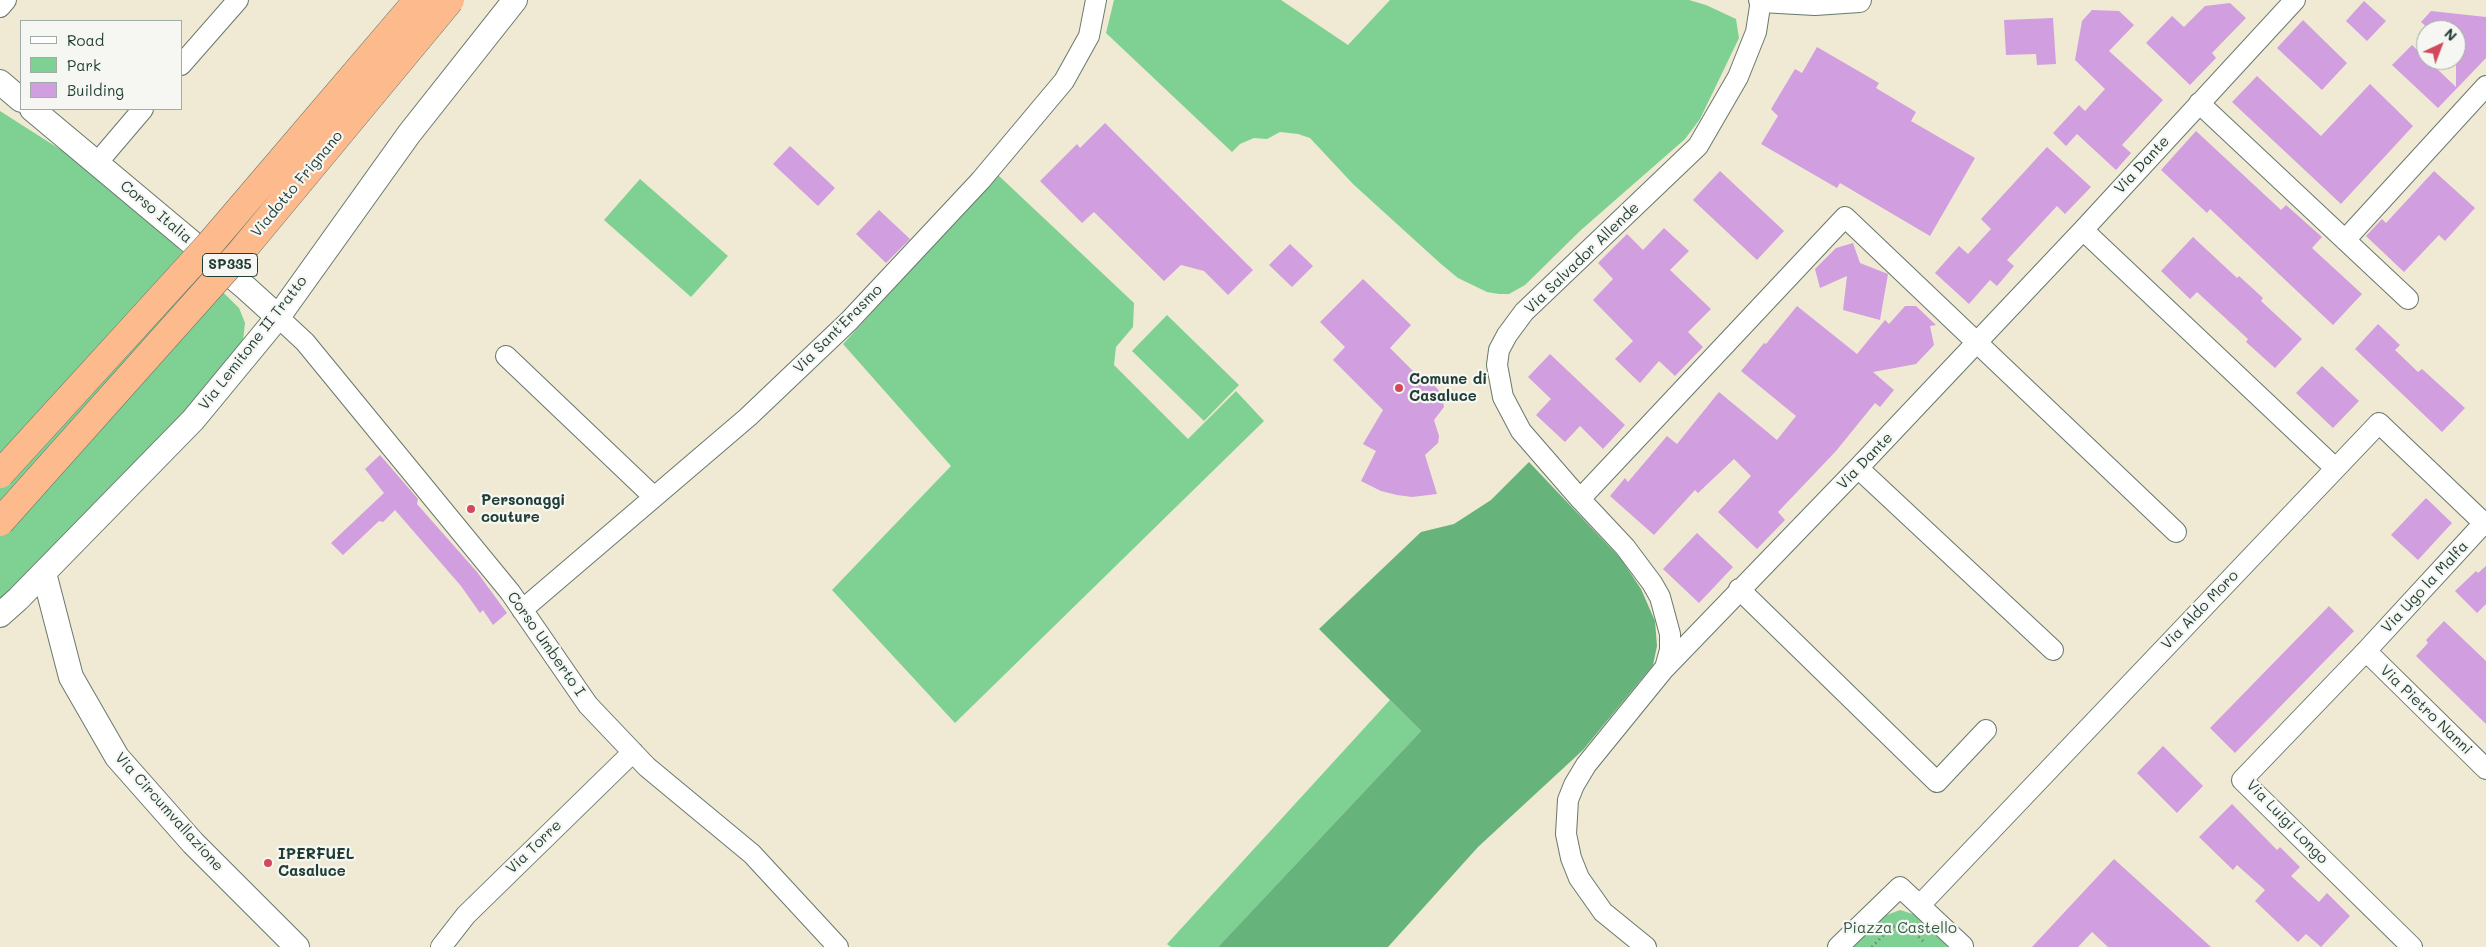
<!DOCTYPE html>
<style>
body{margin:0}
#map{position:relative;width:2486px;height:947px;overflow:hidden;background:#f0e9d3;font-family:Mali,sans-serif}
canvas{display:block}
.legend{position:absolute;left:20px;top:20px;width:162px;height:90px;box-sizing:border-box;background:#f6f6f2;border:1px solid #a0aca6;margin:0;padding:6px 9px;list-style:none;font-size:15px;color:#1f3d34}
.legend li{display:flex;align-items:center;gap:10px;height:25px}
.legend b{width:25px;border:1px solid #a0aca6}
.north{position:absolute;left:2416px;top:20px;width:50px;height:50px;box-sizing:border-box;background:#f6f6f2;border:1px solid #a0aca6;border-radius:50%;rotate:43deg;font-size:14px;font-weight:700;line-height:20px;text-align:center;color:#1f3d34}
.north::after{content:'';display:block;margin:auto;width:18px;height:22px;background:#d1495b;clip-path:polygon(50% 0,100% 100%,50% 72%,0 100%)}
</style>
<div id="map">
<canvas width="2486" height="947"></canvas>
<ul class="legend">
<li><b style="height:6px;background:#fff"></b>Road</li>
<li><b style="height:14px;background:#7ed192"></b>Park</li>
<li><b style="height:14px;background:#d19fdf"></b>Building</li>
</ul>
<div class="north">N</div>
</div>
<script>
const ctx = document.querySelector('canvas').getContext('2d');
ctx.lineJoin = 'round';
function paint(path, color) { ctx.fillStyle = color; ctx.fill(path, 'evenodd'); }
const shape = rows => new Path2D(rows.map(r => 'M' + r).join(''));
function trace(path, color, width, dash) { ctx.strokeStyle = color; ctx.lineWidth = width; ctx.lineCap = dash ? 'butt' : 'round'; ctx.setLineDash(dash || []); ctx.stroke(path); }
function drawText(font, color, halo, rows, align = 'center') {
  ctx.font = font + ' Mali,sans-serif'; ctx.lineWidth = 4.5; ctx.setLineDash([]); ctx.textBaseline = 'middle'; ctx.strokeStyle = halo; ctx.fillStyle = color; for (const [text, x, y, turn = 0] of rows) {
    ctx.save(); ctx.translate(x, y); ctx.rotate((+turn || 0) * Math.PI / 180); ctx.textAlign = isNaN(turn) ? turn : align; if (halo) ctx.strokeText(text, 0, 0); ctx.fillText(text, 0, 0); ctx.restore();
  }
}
paint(shape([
 [1114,0,1281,0,1348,45,1390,0,1689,0,1706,5,1736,19,1739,38,1700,119,1685,139,1581,230,1525,285,1509,294,1499,294,1487,292,1458,278,1441,264,1353,184,1310,138,1298,134,1280,132,1267,139,1254,138,1240,144,1232,152,1106,33],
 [0,111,69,155,174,244,239,308,245,323,243,341,210,384,72,530,0,599],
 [998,175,1134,303,1133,327,1116,347,1114,365,1188,439,1236,391,1264,421,955,723,832,590,951,466,843,344],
 [640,179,728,256,691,297,604,220],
 [1167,315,1239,385,1204,421,1132,351],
 [1390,700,1421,731,1218,947,1171,947,1167,944],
 [1900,910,1916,915,1948,947,1853,947,1884,916]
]), '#7ed192');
paint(shape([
 [1529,462,1621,559,1641,589,1655,621,1657,646,1653,665,1583,750,1478,847,1388,947,1218,947,1421,731,1319,629,1421,532,1454,524,1491,500]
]), '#66b37c');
paint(shape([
 [2364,1,2386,21,2367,41,2346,21],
 [2230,3,2246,18,2212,53,2216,58,2190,85,2146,43,2172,16,2184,27,2205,6],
 [2092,10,2119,11,2134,25,2109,51,2163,100,2122,145,2131,153,2116,170,2077,134,2066,146,2053,133,2079,105,2085,111,2105,89,2075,60,2082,21],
 [2431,11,2486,17,2486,58,2438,108,2392,65,2412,45,2456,87,2456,30,2430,30,2421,22],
 [2053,18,2056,64,2037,65,2036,54,2006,55,2004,20],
 [2303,20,2347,63,2322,90,2277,48],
 [1817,47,1879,83,1876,88,1916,112,1911,121,1975,158,1930,236,1840,183,1837,188,1761,144,1778,116,1771,109,1795,69,1802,73],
 [2257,76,2321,136,2370,84,2413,126,2341,204,2232,102],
 [1105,123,1253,270,1228,295,1204,271,1181,265,1164,281,1094,212,1082,223,1040,181,1077,144,1080,148],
 [2196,131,2281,210,2286,205,2322,237,2312,248,2362,294,2333,325,2210,209,2207,213,2161,170],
 [790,146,835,188,818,206,773,164],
 [2047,147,2091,187,2065,214,2057,206,2007,260,2014,266,1997,286,1990,280,1969,304,1935,273,1959,246,1968,254,1991,229,1981,219],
 [1720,171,1784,231,1757,260,1693,200],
 [2434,171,2475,208,2445,241,2439,235,2404,272,2366,236,2382,219,2386,223],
 [879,210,910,239,886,263,856,234],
 [1664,228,1689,251,1670,270,1711,309,1688,332,1703,347,1675,376,1659,361,1640,383,1615,359,1633,341,1593,300,1613,279,1598,263,1627,234,1643,250],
 [2193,237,2237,278,2239,276,2263,298,2261,301,2302,339,2275,368,2246,342,2248,339,2197,292,2190,299,2161,271],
 [1853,243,1860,263,1888,274,1880,320,1843,310,1847,276,1820,288,1815,269,1836,248],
 [1290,244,1313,266,1292,287,1269,265],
 [1363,279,1411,325,1390,348,1418,376,1434,385,1442,394,1444,407,1434,420,1439,436,1438,443,1425,455,1437,494,1412,497,1397,495,1381,491,1361,481,1376,451,1363,444,1383,410,1333,360,1345,347,1320,322],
 [1797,306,1857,354,1885,320,1889,324,1905,306,1916,306,1936,325,1930,326,1934,345,1916,364,1873,372,1894,390,1880,407,1875,403,1836,451,1778,512,1785,520,1757,549,1718,512,1751,476,1734,459,1698,493,1695,490,1654,535,1610,496,1625,478,1628,482,1667,436,1677,444,1719,392,1777,440,1796,416,1741,371,1764,343,1766,344],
 [2378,324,2400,345,2395,350,2418,372,2422,369,2465,408,2442,432,2355,349],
 [1550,354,1625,425,1603,449,1580,426,1565,442,1536,415,1551,399,1528,377],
 [2322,366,2359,401,2333,428,2296,393],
 [380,455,418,499,417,504,477,572,507,613,493,625,483,610,480,613,461,586,395,510,383,522,379,521,343,555,331,543,384,493,365,469],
 [2426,498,2452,523,2418,560,2391,535],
 [1697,533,1733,567,1699,603,1663,569],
 [2486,566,2486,604,2477,613,2455,591,2476,571,2478,573],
 [2329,606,2354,631,2235,753,2210,728],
 [2444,621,2486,661,2486,724,2416,656,2428,643,2426,640],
 [2163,746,2203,786,2177,813,2137,773],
 [2232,804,2277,850,2280,847,2300,867,2291,876,2319,902,2327,893,2350,916,2321,947,2306,934,2298,942,2255,901,2265,890,2237,865,2233,870,2199,837],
 [2114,859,2211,947,2108,947,2092,932,2078,947,2032,947]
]), '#d19fdf');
const minor = shape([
 [0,7,6,0],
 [181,65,238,0],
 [2199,103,2408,299],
 [97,163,143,109],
 [2083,230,2335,468],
 [2345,240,2486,86],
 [278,317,305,342,510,592,588,705,647,767,752,854,838,947],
 [506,356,654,497],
 [1858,468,2053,650],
 [1580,499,1845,217,2176,532],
 [1739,589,1937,782,1986,730],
 [522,610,748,417,849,321,981,180,1064,81,1089,36,1096,0],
 [2366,651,2486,769],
 [1665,668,1670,650,1670,634,1660,597,1652,583,1625,547,1580,499,1521,431,1503,397,1497,365,1499,350,1507,335,1524,312,1698,146,1738,77,1756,32,1761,0],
 [1920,905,2379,423,2486,525],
 [441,947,466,915,633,752],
 [1646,947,1603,912,1579,878,1571,858,1566,834,1568,800,1574,785,1586,765,1664,669,1858,468,2083,230,2295,0],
 [1838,947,1900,887,1963,946],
 [2412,947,2242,780,2366,651,2484,523]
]);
const tertiary = shape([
 [1761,0,1815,3,1859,0],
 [0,82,21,100],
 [32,109,246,288,278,317],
 [44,573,71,677,117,757,193,843,297,947],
 [0,615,18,599,193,420,278,317,409,134,515,0]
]);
trace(minor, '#68796c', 22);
trace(tertiary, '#68796c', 26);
trace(shape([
 [1872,947,1890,928,1901,924,1911,929,1925,943]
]), '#68796c', 3, [1, 4]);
trace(minor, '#fff', 20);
trace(tertiary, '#fff', 24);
const trunkBridge = shape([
 [0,474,209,245,418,0],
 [0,522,241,252,450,0]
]);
trace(trunkBridge, '#68796c', 29, []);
trace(trunkBridge, '#fcba8d', 28);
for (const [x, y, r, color] of [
 [1399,388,5,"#d1495b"],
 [471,509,5,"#d1495b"],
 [268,863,5,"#d1495b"]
]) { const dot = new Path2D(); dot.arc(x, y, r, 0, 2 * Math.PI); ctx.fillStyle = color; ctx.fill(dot); trace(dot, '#f6f6f2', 2); }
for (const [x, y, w] of [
 [230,265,55]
]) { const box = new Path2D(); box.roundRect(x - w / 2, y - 11.5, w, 23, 4); ctx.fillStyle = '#f6f6f2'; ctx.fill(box); trace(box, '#1f3d34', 1); }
drawText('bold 14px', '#1f3d34', null, [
 ["SP335",230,265]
]);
drawText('15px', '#1f3d34', '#f6f6f2', [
 ["Via Dante",2142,165,-47],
 ["Viadotto Frignano",297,184,-50],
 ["Corso Italia",156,212,40],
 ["Via Salvador Allende",1582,258,-44],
 ["Via Sant'Erasmo",838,329,-45],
 ["Via Lemitone II Tratto",253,343,-52],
 ["Via Dante",1865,461,-46],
 ["Via Ugo la Malfa",2425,587,-47],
 ["Via Aldo Moro",2200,610,-46],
 ["Corso Umberto I",546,644,55],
 ["Via Pietro Nanni",2426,710,44],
 ["Via Circumvallazione",169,812,48],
 ["Via Luigi Longo",2287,822,46],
 ["Via Torre",534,847,-44]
]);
drawText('bold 15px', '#1f3d34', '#f6f6f2', [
 ["Comune di",1409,379],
 ["Casaluce",1409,396],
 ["Personaggi",481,500],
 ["couture",481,517],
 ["IPERFUEL",278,854],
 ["Casaluce",278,871]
], 'left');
drawText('15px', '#325b47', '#f6f6f2', [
 ["Piazza Castello",1900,928]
]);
</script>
